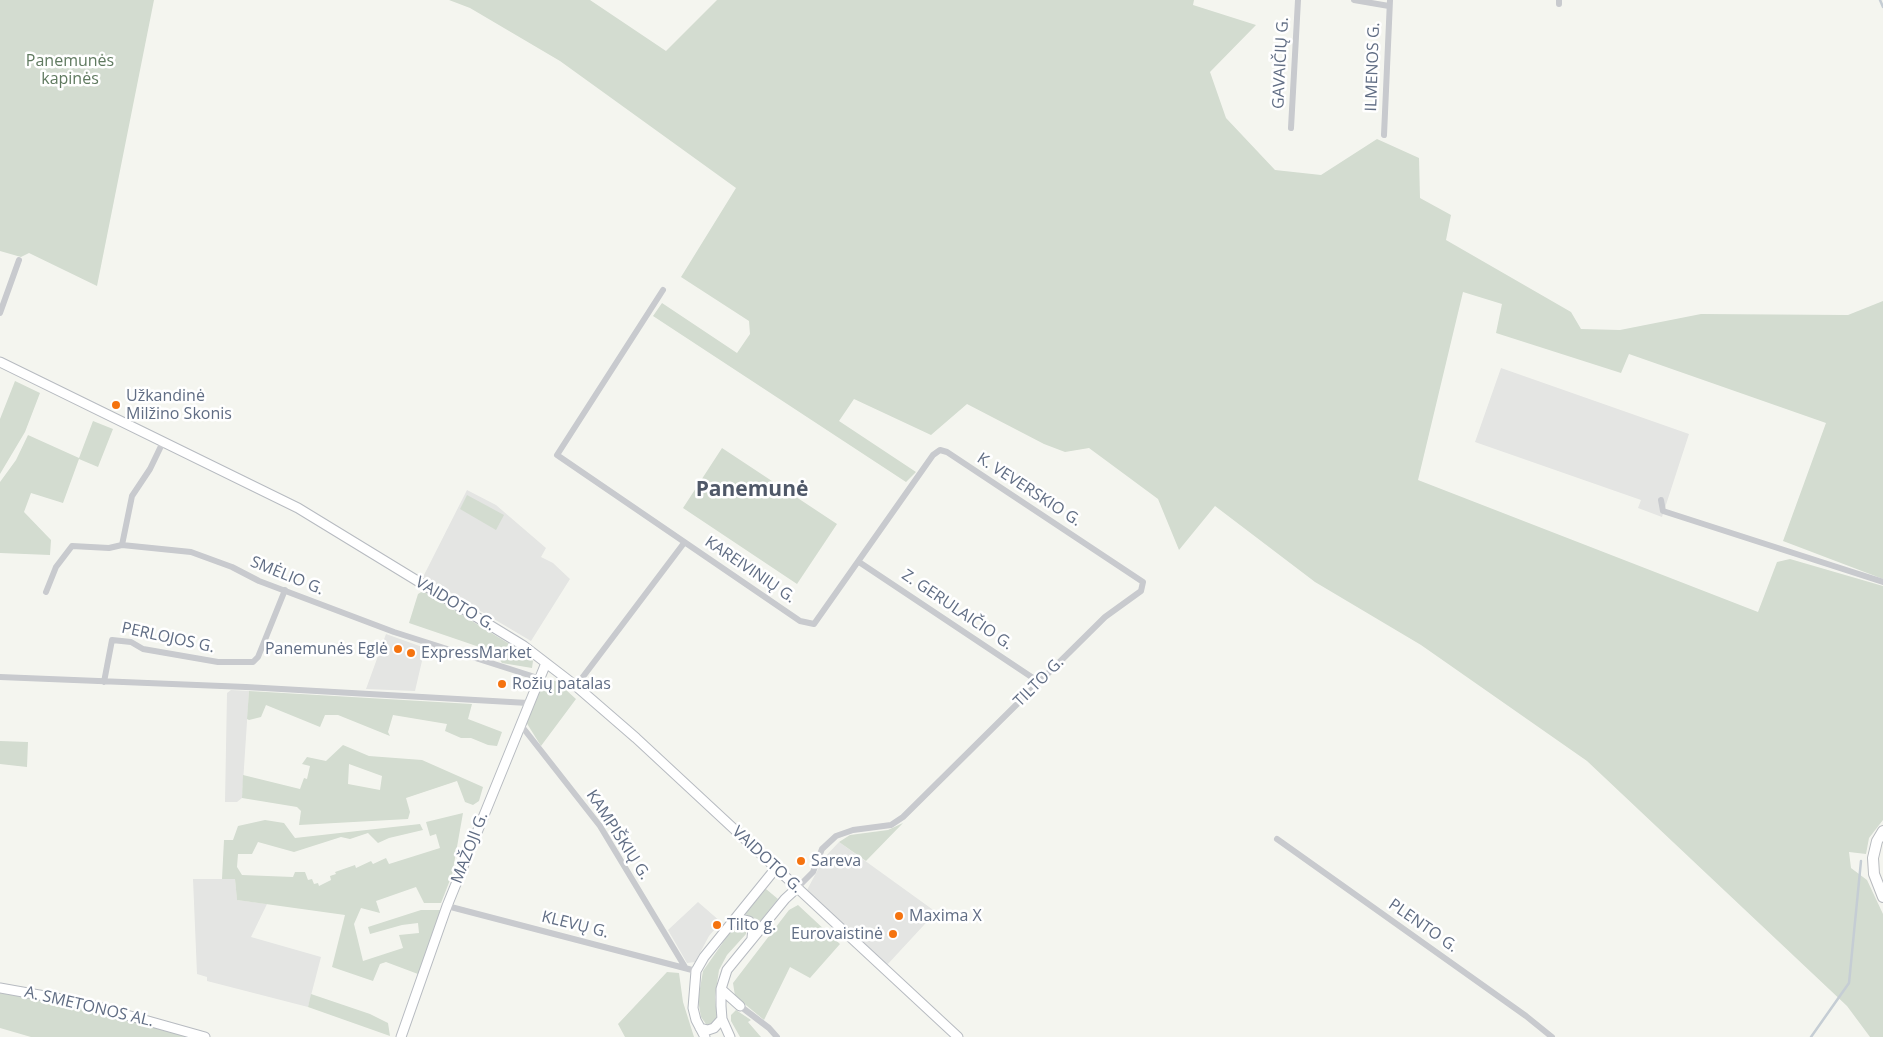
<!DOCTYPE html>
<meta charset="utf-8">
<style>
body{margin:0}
canvas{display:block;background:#f4f5ef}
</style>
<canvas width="1883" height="1037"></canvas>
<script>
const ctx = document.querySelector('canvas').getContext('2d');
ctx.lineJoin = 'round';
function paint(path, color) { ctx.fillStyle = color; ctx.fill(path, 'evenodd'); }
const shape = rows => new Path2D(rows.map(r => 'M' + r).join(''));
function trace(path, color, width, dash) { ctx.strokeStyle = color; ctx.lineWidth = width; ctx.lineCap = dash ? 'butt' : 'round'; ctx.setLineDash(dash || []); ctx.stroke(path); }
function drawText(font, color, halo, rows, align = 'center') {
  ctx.font = font + ' "Open Sans",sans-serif'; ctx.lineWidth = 5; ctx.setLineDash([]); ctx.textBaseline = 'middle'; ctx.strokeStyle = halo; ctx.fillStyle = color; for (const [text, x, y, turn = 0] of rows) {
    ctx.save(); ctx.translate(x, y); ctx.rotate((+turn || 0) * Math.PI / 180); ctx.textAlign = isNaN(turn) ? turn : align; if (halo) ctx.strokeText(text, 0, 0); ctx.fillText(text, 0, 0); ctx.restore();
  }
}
paint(shape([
 [1501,368,1689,434,1662,517,1638,508,1641,500,1475,442],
 [467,490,496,505,546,548,541,557,553,563,570,579,531,641,423,577],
 [386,634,425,648,415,691,366,689],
 [231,690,249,691,242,798,237,802,225,802,227,693],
 [839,842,936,912,887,965,807,890,824,858],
 [193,879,235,879,237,900,267,904,251,937,321,957,308,1007,207,981,207,977,197,974],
 [698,902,721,922,709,936,695,962,687,963,668,930]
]), '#e4e5e3');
paint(shape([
 [0,0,154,0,97,286,29,253,21,257,0,251],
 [449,0,590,0,666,51,717,0,1194,0,1193,5,1256,25,1210,72,1226,118,1275,170,1321,175,1377,139,1419,158,1420,198,1451,215,1446,240,1571,312,1581,329,1620,330,1701,314,1848,315,1883,301,1883,579,1783,541,1826,423,1629,354,1621,373,1496,333,1502,304,1463,292,1418,480,1758,612,1777,562,1790,559,1883,586,1883,820,1869,838,1866,854,1849,852,1851,868,1867,880,1883,914,1883,1037,1870,1037,1847,1006,1587,761,1421,645,1315,582,1215,506,1179,550,1158,499,1089,448,1065,452,1044,444,967,404,931,435,854,399,839,421,916,472,906,482,653,316,662,303,737,353,750,334,749,321,681,277,736,188,560,61,470,8],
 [15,381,40,393,25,432,0,474,0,419],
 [93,421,113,429,98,467,79,459,63,503,31,493,24,512,51,540,50,555,0,553,0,482,16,460,28,435,79,458],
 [722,448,837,524,797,584,683,508],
 [467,495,504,515,496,530,460,509],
 [423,591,524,653,533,661,532,668,502,663,494,652,409,623,418,594],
 [549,680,556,681,576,699,541,746,526,722,541,685,544,686],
 [249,691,472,704,468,719,502,732,497,746,488,745,471,738,461,738,445,731,447,724,393,715,388,732,390,736,338,715,325,715,320,727,266,705,261,717,249,720,247,719],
 [0,741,28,742,27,767,0,764],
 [343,745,369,756,422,760,483,787,479,801,473,805,465,802,457,781,406,798,410,812,408,819,299,825,301,811,297,807,242,798,243,775,300,789,304,778,307,779,310,766,302,764,307,757,326,761],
 [349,764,382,776,380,790,348,784],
 [463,813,452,875,441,903,424,903,416,887,376,901,380,913,361,908,354,924,363,961,403,948,399,935,419,933,418,923,402,925,370,934,368,927,421,910,442,910,418,974,386,962,380,964,373,981,332,967,345,915,237,900,235,879,222,879,224,840,233,840,238,826,265,820,284,823,295,838,420,824,423,830,389,838,378,843,368,833,350,839,341,837,294,852,258,842,252,854,238,854,237,867,242,875,293,877,295,872,305,872,308,880,312,879,314,884,318,883,319,886,331,880,330,876,336,874,335,872,355,865,356,868,371,861,373,864,386,858,389,864,440,848,436,834,430,836,426,822],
 [903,823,866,861,839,842,850,835,888,830],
 [766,889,778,899,757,925,753,918,745,914],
 [798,905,840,944,810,978,790,967,764,1020,735,996,733,983,789,910],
 [742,924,746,926,746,934,727,955,719,970,715,997,717,1019,711,1025,706,1024,701,1017,698,1000,703,971,731,931],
 [667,972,679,973,683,1002,694,1037,625,1037,618,1024],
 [0,993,81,1007,189,1037,31,1037,0,1028],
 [311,994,370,1014,388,1023,390,1036,308,1007],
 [736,1010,751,1020,748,1022,761,1037,740,1037,731,1021,731,1015]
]), '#d3dcd0');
trace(shape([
 [1880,0,1883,7],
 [1811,1037,1849,983,1861,861]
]), '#c5cdd4', 2.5);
const secondary = shape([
 [0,362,298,508,524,646,576,686,636,738,958,1037],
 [734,921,741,919,749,921,753,928,752,938],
 [0,988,84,1003,205,1037],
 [721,989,740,1006],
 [700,1028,708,1030,714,1028,722,1019],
 [401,1037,447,906,546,663],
 [705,1037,696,1020,693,1008,696,971,704,957,776,868],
 [730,1037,722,1019,721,1006,721,989,727,970,785,899,797,888]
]);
const primary = shape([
 [1883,831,1877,841,1873,858,1874,874,1883,897]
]);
trace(secondary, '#b7bbc1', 11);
trace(primary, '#b8bbbf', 12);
trace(shape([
 [1354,0,1389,6],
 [1559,4,1559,0],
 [1291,128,1298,0],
 [1384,135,1390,0],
 [663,290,557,455,800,621,814,624,933,455,940,450,947,452,1143,582,1141,591,1105,617,903,817,891,825,853,830,836,836,822,849,813,872,797,888],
 [0,313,19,260],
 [1661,500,1663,511,1883,582],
 [122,545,132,496,150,469,163,442],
 [859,562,1039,682],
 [46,592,56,567,72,546,109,548,122,545,191,552,232,567,259,581,394,632,538,678],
 [0,677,246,687,528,703],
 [104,682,112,640,131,642,143,649,218,662,253,662,258,657,285,590],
 [576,686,684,543],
 [520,724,600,826,685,967],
 [1277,839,1526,1016,1552,1037],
 [447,906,696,971],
 [740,1006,769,1028,777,1037]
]), '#c8cace', 6);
trace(secondary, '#fff', 9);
trace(primary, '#fff', 10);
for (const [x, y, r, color] of [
 [116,405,5,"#f5730f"],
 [398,649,5,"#f5730f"],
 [411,653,5,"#f5730f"],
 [502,684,5,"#f5730f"],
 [801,861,5,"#f5730f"],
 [899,916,5,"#f5730f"],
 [717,925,5,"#f5730f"],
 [893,934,5,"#f5730f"]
]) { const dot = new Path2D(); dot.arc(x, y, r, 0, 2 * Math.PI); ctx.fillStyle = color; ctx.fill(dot); trace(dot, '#fff', 2); }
drawText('16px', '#607a60', '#fff', [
 ["Panemunės",70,61],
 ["kapinės",70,79]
]);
drawText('16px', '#606d84', '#fff', [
 ["GAVAIČIŲ G.",1281,63,-87],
 ["ILMENOS G.",1373,67,-88],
 ["K. VEVERSKIO G.",1029,490,33],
 ["KAREIVINIŲ G.",750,570,34],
 ["SMĖLIO G.",287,576,22],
 ["VAIDOTO G.",455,604,31],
 ["Z. GERULAIČIO G.",957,610,34],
 ["PERLOJOS G.",168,638,12],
 ["TILTO G.",1039,682,-45],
 ["KAMPIŠKIŲ G.",618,835,57],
 ["MAŽOJI G.",470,848,-69],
 ["VAIDOTO G.",767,860,43],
 ["KLEVŲ G.",575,925,14],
 ["PLENTO G.",1423,926,35],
 ["A. SMETONOS AL.",89,1007,13]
]);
drawText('16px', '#606d84', '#fff', [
 ["Užkandinė",126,396],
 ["Milžino Skonis",126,414],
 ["Panemunės Eglė",388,649,"right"],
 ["ExpressMarket",421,653],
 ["Rožių patalas",512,684],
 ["Sareva",811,861],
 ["Maxima X",909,916],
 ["Tilto g.",727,925],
 ["Eurovaistinė",883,934,"right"]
], 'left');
drawText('bold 21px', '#4f5868', '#fff', [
 ["Panemunė",752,490]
]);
</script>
